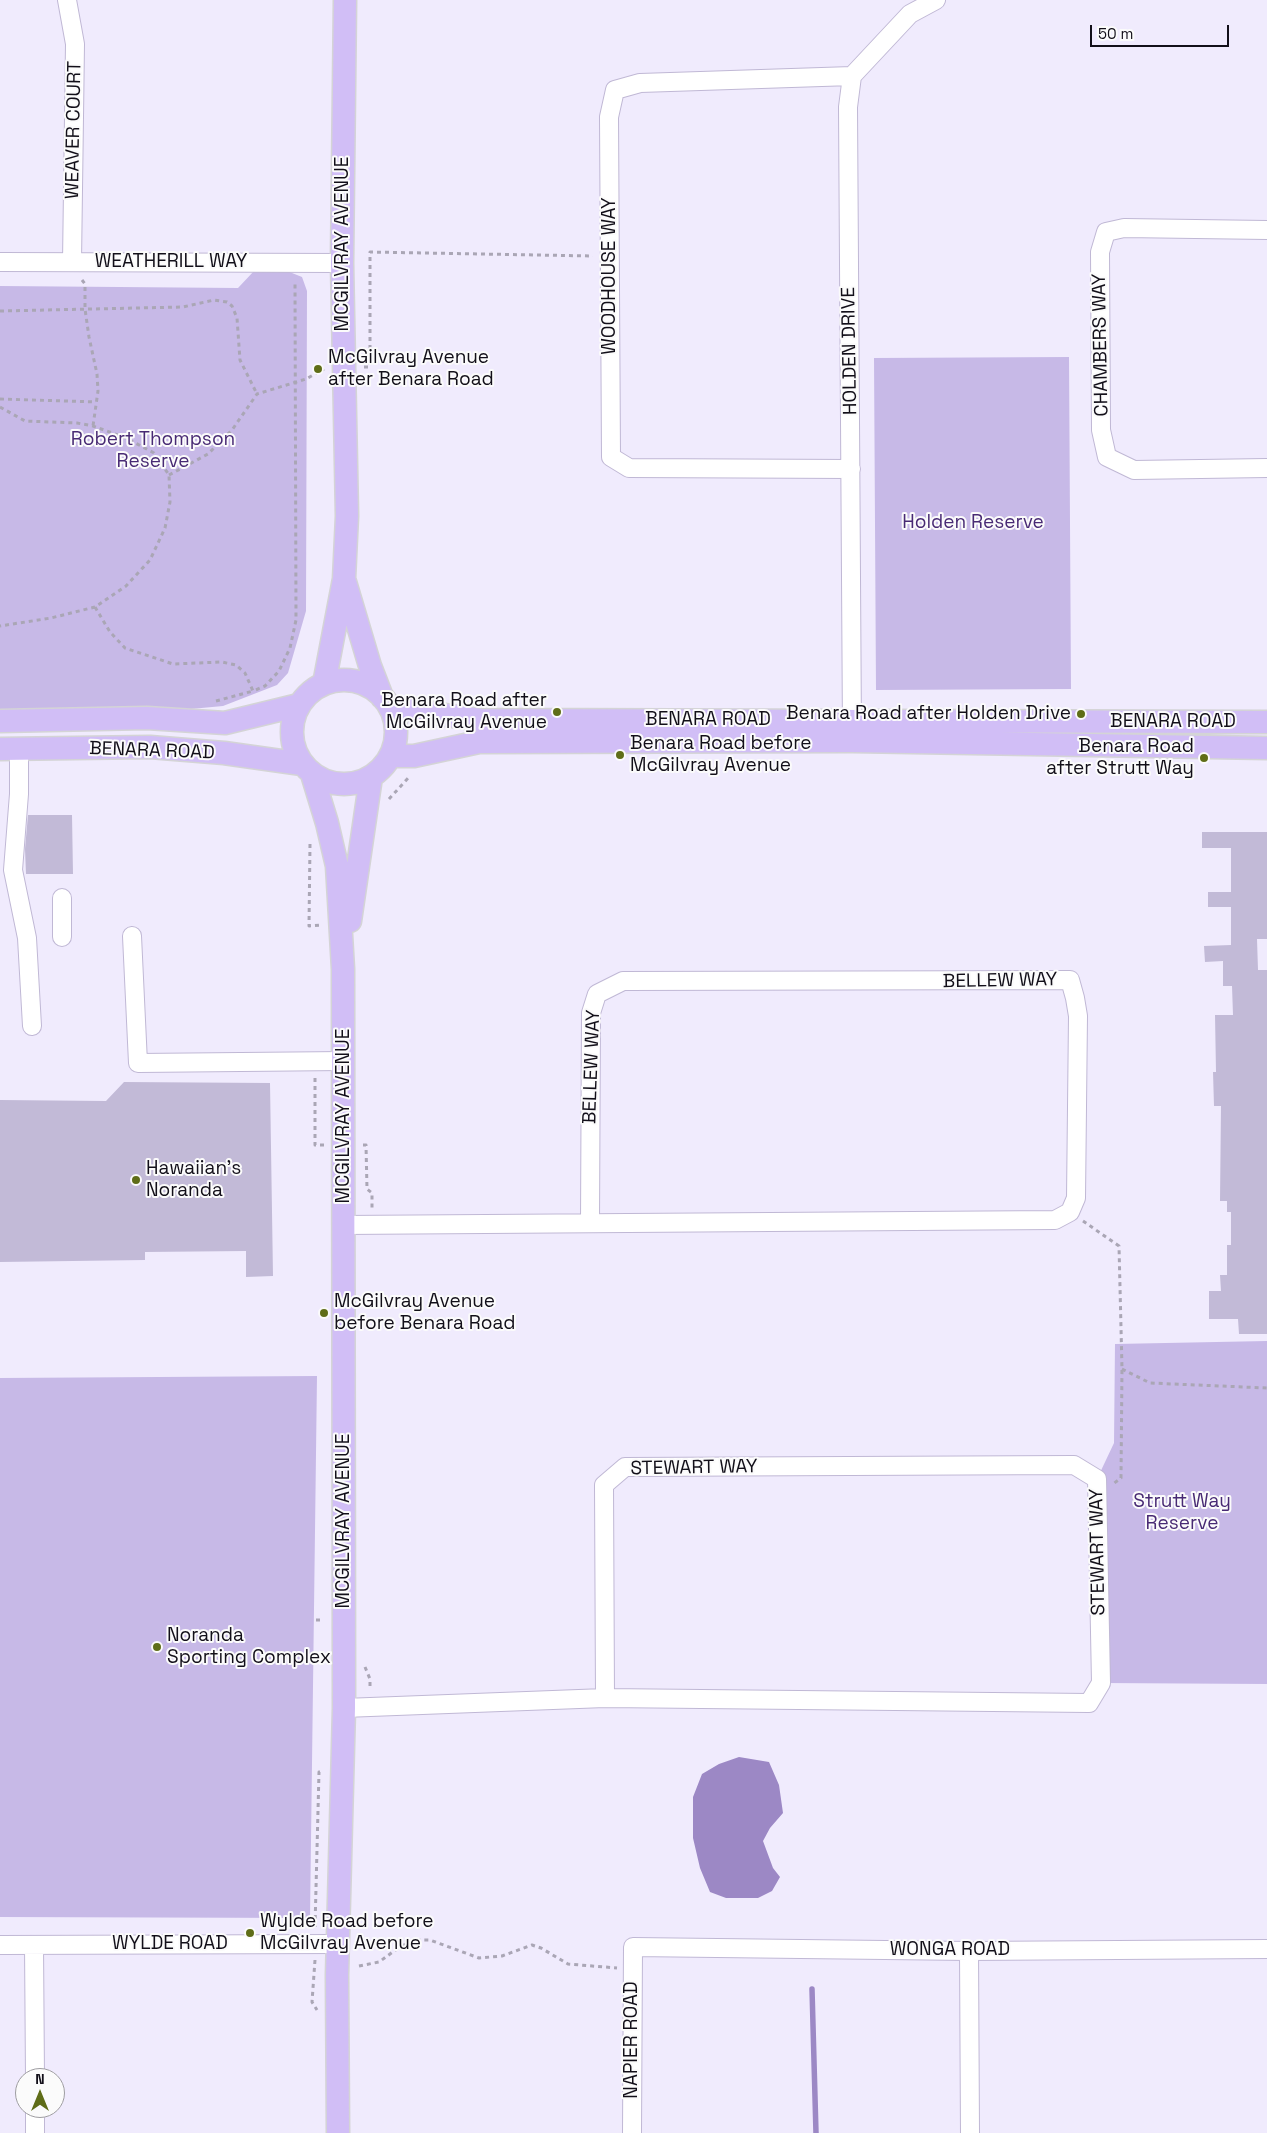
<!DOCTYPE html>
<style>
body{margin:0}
#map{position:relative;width:1267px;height:2133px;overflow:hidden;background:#f0ebfd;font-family:"Space Grotesk",sans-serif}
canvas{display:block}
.north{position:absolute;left:15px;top:2068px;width:50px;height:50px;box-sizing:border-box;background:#fbfbfb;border:1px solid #9e9da1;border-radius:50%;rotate:0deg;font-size:14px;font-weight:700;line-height:20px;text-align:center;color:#120f19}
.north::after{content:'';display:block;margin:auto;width:18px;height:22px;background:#5f6d18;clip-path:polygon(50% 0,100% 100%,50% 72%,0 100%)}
.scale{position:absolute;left:1090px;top:25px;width:139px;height:22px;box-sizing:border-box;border:2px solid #120f19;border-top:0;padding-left:6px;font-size:15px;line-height:18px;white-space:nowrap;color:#120f19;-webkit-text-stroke:4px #fbfbfb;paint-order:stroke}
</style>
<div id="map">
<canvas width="1267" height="2133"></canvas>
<div class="north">N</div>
<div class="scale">50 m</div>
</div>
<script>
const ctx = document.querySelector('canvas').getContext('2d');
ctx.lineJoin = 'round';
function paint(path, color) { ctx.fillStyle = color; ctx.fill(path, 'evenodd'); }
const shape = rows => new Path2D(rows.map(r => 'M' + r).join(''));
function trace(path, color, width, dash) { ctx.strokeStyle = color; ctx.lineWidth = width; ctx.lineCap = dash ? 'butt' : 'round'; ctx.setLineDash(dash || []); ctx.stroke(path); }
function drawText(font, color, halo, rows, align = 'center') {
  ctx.font = font + ' "Space Grotesk",sans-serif'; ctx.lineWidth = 4; ctx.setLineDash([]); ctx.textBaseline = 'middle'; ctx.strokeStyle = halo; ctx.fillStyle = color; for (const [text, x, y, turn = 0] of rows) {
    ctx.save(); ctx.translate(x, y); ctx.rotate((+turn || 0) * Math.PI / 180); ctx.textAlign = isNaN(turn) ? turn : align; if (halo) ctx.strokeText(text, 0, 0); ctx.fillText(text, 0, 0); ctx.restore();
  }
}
paint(shape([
 [254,271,287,271,302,277,307,291,306,611,288,673,277,685,223,706,180,710,0,713,0,286,238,288],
 [1069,357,1071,689,876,690,874,358],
 [1267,1341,1267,1684,1101,1683,1097,1479,1114,1443,1115,1344],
 [317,1376,310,1918,0,1917,0,1378]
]), '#c7b9e7');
paint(shape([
 [739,1757,769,1762,779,1785,783,1813,770,1828,763,1841,773,1868,780,1877,772,1891,758,1898,726,1898,710,1892,700,1868,693,1838,693,1797,702,1774,719,1764]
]), '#9c88c5');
trace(shape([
 [812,1989,816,2133]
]), '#9c88c5', 5.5);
paint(shape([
 [28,815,72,815,73,874,26,874,25,849],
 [1202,832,1267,832,1267,939,1257,939,1258,970,1267,970,1267,1334,1239,1334,1238,1319,1209,1319,1209,1291,1221,1291,1220,1275,1227,1275,1227,1245,1231,1245,1231,1212,1227,1212,1227,1201,1220,1201,1221,1106,1214,1106,1213,1072,1216,1072,1215,1015,1233,1015,1232,986,1223,986,1223,961,1205,962,1204,946,1231,945,1231,907,1208,907,1208,892,1231,892,1231,848,1202,848],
 [124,1082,270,1083,273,1276,246,1277,246,1251,145,1252,145,1260,0,1262,0,1100,106,1101]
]), '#c2bad7');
const minor = shape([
 [67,0,75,44,72,262],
 [1267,230,1124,228,1106,232,1100,252,1101,430,1107,457,1134,470,1267,468],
 [0,262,342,263],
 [851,469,629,468,611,457,609,117,615,90,640,83,852,76],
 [852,734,848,107,852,76,910,14,936,0],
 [19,749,19,794,13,870,27,938,32,1026],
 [62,898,62,937],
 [132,936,138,1063,344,1061],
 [343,1225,1055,1220,1070,1212,1076,1198,1078,1016,1075,998,1070,980,623,981,597,994,591,1013,590,1223],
 [344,1708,605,1698,1089,1703,1101,1683,1097,1479,1074,1465,625,1467,604,1485,605,1698],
 [0,1945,339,1944],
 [34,1945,35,2078],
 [969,1951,970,2133],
 [35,2108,35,2133],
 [632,2133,633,1947,969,1951,1267,1949]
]);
const major = shape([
 [345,582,370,666,382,697],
 '292 732a52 52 0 1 1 104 0a52 52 0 1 1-104 0Z',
 [324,684,344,579,347,516,342,263,345,0],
 [390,707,480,720,1267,722],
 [0,721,147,718,225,723,299,705],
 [0,749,150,747,224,753,302,764],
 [391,756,414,756,479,742,852,741,1267,748],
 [312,774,327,823,337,866,343,969,344,1708,337,1975,338,2133],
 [350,921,371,777]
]);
trace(minor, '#c0b8d5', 20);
trace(major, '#d4d4d6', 25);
trace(shape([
 [82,280,85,284,85,309,89,337,97,374,98,391,93,426],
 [0,311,183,307,214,300,227,302,232,306,237,318,240,360,257,394],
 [364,367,370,367,370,252,593,256],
 [0,399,96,402],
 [0,407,25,421,77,423,93,426,126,438,154,453,169,475,170,502,165,528,150,560,126,586,95,607,51,618,0,626],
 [169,475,208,454,232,430,257,394,306,379,324,369],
 [95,607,110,632,125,648,173,664,222,662,236,665,245,673,253,691,265,686,279,671,290,648,296,620,295,281],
 [216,701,253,691],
 [389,799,410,776],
 [310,844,309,926,322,925],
 [315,1078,315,1145,324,1145],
 [363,1145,366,1145,367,1189,372,1193,372,1208],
 [1083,1221,1119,1246,1122,1369,1121,1478,1113,1484],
 [1122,1369,1150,1383,1267,1388],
 [316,1620,324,1620],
 [365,1667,370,1679,370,1690],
 [315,1927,319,1772,323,1772],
 [315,1960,312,2002,317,2010],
 [359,1966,379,1962,401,1946,417,1940,430,1940,479,1958,502,1956,532,1945,541,1948,568,1964,617,1968]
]), '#aaa6b5', 3, [4, 4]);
trace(minor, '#fff', 18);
trace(major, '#d1bef6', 22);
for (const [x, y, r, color] of [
 [318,369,5,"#5f6d18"],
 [557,712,5,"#5f6d18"],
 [1081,714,5,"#5f6d18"],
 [620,755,5,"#5f6d18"],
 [1204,758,5,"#5f6d18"],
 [136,1180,5,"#5f6d18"],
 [324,1313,5,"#5f6d18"],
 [157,1647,5,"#5f6d18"],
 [250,1933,5,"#5f6d18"]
]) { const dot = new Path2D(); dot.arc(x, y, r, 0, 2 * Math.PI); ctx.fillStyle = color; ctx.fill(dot); trace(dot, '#fbfbfb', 2); }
drawText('19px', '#120f19', '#fbfbfb', [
 ["WEAVER COURT",74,130,-89],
 ["MCGILVRAY AVENUE",343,244,-90],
 ["WEATHERILL WAY",171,262],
 ["WOODHOUSE WAY",610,276,-90],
 ["CHAMBERS WAY",1101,345,-91],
 ["HOLDEN DRIVE",850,351,-91],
 ["BENARA ROAD",708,720],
 ["BENARA ROAD",1173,722],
 ["BENARA ROAD",152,751,2],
 ["BELLEW WAY",1000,981,-1],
 ["BELLEW WAY",592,1067,-88],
 ["MCGILVRAY AVENUE",344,1116,-90],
 ["STEWART WAY",694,1468,-1],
 ["MCGILVRAY AVENUE",344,1521,-90],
 ["STEWART WAY",1098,1552,-91],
 ["WYLDE ROAD",170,1944],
 ["WONGA ROAD",950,1950],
 ["NAPIER ROAD",632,2040,-90]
]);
drawText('19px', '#120f19', '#fbfbfb', [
 ["McGilvray Avenue",328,358],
 ["after Benara Road",328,380],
 ["Benara Road after",547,701,"right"],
 ["McGilvray Avenue",547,723,"right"],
 ["Benara Road after Holden Drive",1071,714,"right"],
 ["Benara Road before",630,744],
 ["McGilvray Avenue",630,766],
 ["Benara Road",1194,747,"right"],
 ["after Strutt Way",1194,769,"right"],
 ["Hawaiian's",146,1169],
 ["Noranda",146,1191],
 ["McGilvray Avenue",334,1302],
 ["before Benara Road",334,1324],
 ["Noranda",167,1636],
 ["Sporting Complex",167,1658],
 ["Wylde Road before",260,1922],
 ["McGilvray Avenue",260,1944]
], 'left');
drawText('19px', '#482a74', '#fbfbfb', [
 ["Robert Thompson",153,440],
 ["Reserve",153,462],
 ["Holden Reserve",973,523],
 ["Strutt Way",1182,1502],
 ["Reserve",1182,1524]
]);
</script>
